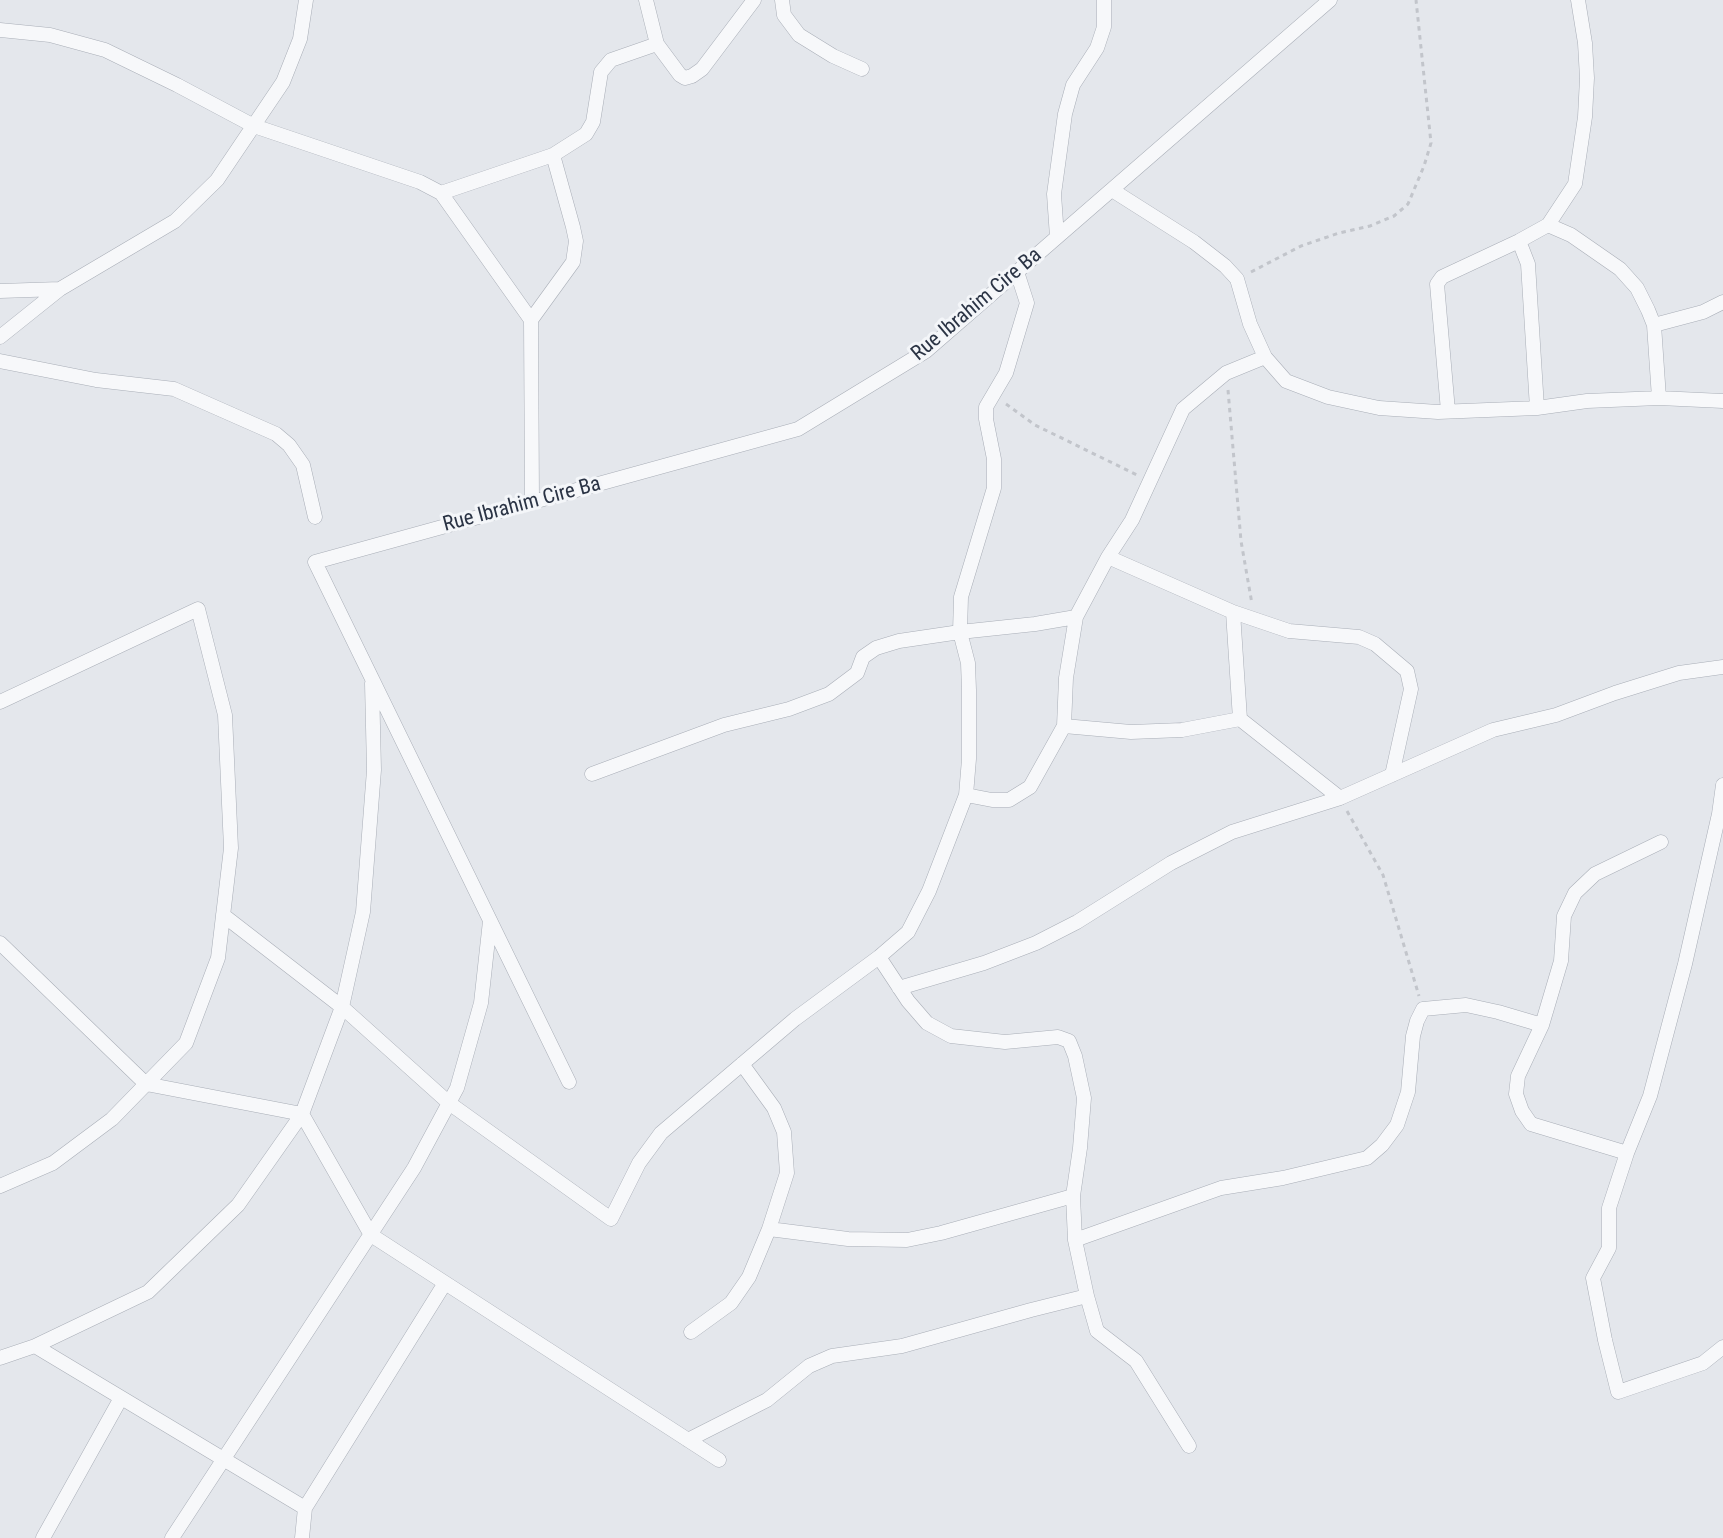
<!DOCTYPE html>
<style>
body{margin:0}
canvas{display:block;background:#e4e7ec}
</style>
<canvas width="1723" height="1538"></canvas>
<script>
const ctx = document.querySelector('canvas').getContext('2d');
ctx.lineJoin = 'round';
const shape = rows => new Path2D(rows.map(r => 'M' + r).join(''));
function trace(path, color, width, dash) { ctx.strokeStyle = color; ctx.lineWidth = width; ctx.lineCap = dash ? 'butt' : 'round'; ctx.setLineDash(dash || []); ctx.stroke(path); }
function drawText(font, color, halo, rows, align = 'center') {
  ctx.font = font + ' "Roboto Condensed",sans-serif'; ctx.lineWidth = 6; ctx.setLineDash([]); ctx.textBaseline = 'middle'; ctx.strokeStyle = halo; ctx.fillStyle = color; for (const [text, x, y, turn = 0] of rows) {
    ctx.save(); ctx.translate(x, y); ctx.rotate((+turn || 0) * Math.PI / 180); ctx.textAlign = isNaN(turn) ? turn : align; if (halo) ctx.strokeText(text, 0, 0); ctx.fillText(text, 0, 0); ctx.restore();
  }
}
const minor = shape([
 [646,0,657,44,680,75,685,78,692,76,702,69,754,0],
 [782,0,784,15,799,35,833,56,862,69],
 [0,30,50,35,105,50,177,85,254,126,420,182,441,193,553,155,586,134,593,122,601,72,611,60,657,44],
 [1112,190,1194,242,1225,266,1237,279,1250,324,1265,357],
 [441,193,531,320,532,502],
 [1548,225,1571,235,1620,269,1637,288,1648,310,1654,325,1659,398],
 [1057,237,1054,194,1065,114,1073,85,1097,48,1104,27,1104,0],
 [1519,241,1528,264,1537,408],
 [0,291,60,289],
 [531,320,573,262,576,241,573,227,553,155],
 [1654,325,1703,312,1723,302],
 [0,337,60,289,175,221,217,180,283,82,300,39,306,0],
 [0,361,96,380,174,389,276,434,289,445,303,465,315,517],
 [1448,411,1437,284,1442,277,1519,241,1548,225,1575,184,1585,117,1587,78,1585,43,1578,0],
 [1108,557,1233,612,1289,631,1359,637,1375,644,1407,671,1411,689,1392,775],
 [1233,612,1240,719],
 [0,702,198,609,225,715,231,848,218,958,186,1043,112,1119,53,1163,0,1186],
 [1064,726,1131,732,1182,730,1240,719,1340,798],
 [592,774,724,725,789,709,829,694,857,673,863,657,876,648,899,641,960,632,1035,624,1076,617],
 [1723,785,1719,814,1685,964,1650,1096,1627,1153,1609,1208,1609,1248,1593,1278,1605,1340,1618,1392,1703,1363,1723,1347],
 [966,795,992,800,1009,800,1030,787,1064,726,1066,678,1076,617,1108,557,1132,520,1183,409,1226,373,1265,357,1286,381,1328,397,1379,408,1438,412,1537,408,1587,401,1659,398,1723,401],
 [223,915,342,1007,449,1103,611,1219,639,1163,661,1133,795,1019,879,957,908,932,929,891,966,795,969,759,969,690,968,663,960,632,961,597,994,488,994,459,986,419,986,407,1006,373,1027,303,1017,272],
 [0,943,146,1084,302,1114,371,1235,719,1460],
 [879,957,908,1001,927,1023,951,1036,1005,1042,1058,1037,1069,1041,1075,1056,1084,1098,1080,1148,1073,1196,1075,1240,1087,1296,1097,1331,1136,1361,1189,1446],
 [899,988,984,963,1036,943,1077,922,1171,863,1232,832,1340,798,1493,730,1556,715,1615,693,1679,673,1723,667],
 [569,1082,315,562,798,429,926,351,1330,0],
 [1627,1153,1531,1124,1522,1111,1516,1094,1518,1076,1542,1025,1561,961,1564,916,1575,893,1595,874,1661,842],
 [769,1229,848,1239,907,1240,941,1233,1073,1196],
 [1075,1240,1221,1188,1283,1178,1367,1158,1382,1145,1397,1125,1408,1092,1413,1036,1417,1021,1423,1009,1466,1005,1498,1012,1542,1025],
 [691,1332,731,1303,749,1277,769,1229,787,1173,784,1132,774,1108,742,1064],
 [35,1346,305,1508],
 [0,1358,35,1346,148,1292,238,1205,302,1114,342,1007,363,912,374,770,372,683],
 [688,1440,767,1400,809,1366,832,1356,902,1346,1031,1310,1087,1296],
 [43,1538,121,1398],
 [172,1538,414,1168,457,1088,481,1003,490,921],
 [302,1538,305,1508,445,1283]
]);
trace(minor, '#a9aeb7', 15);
trace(shape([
 [1251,272,1301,246,1339,233,1370,226,1394,216,1408,204,1424,166,1431,143,1416,0],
 [1228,390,1241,541,1252,604],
 [1006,404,1035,425,1137,475],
 [1347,811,1383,875,1419,996]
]), '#c2c5cb', 3, [4.5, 4.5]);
trace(minor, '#f7f8fa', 14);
drawText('21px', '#2b3445', '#f4f6f9', [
 ["Rue Ibrahim Cire Ba",977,305,-40],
 ["Rue Ibrahim Cire Ba",522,505,-15]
]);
</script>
